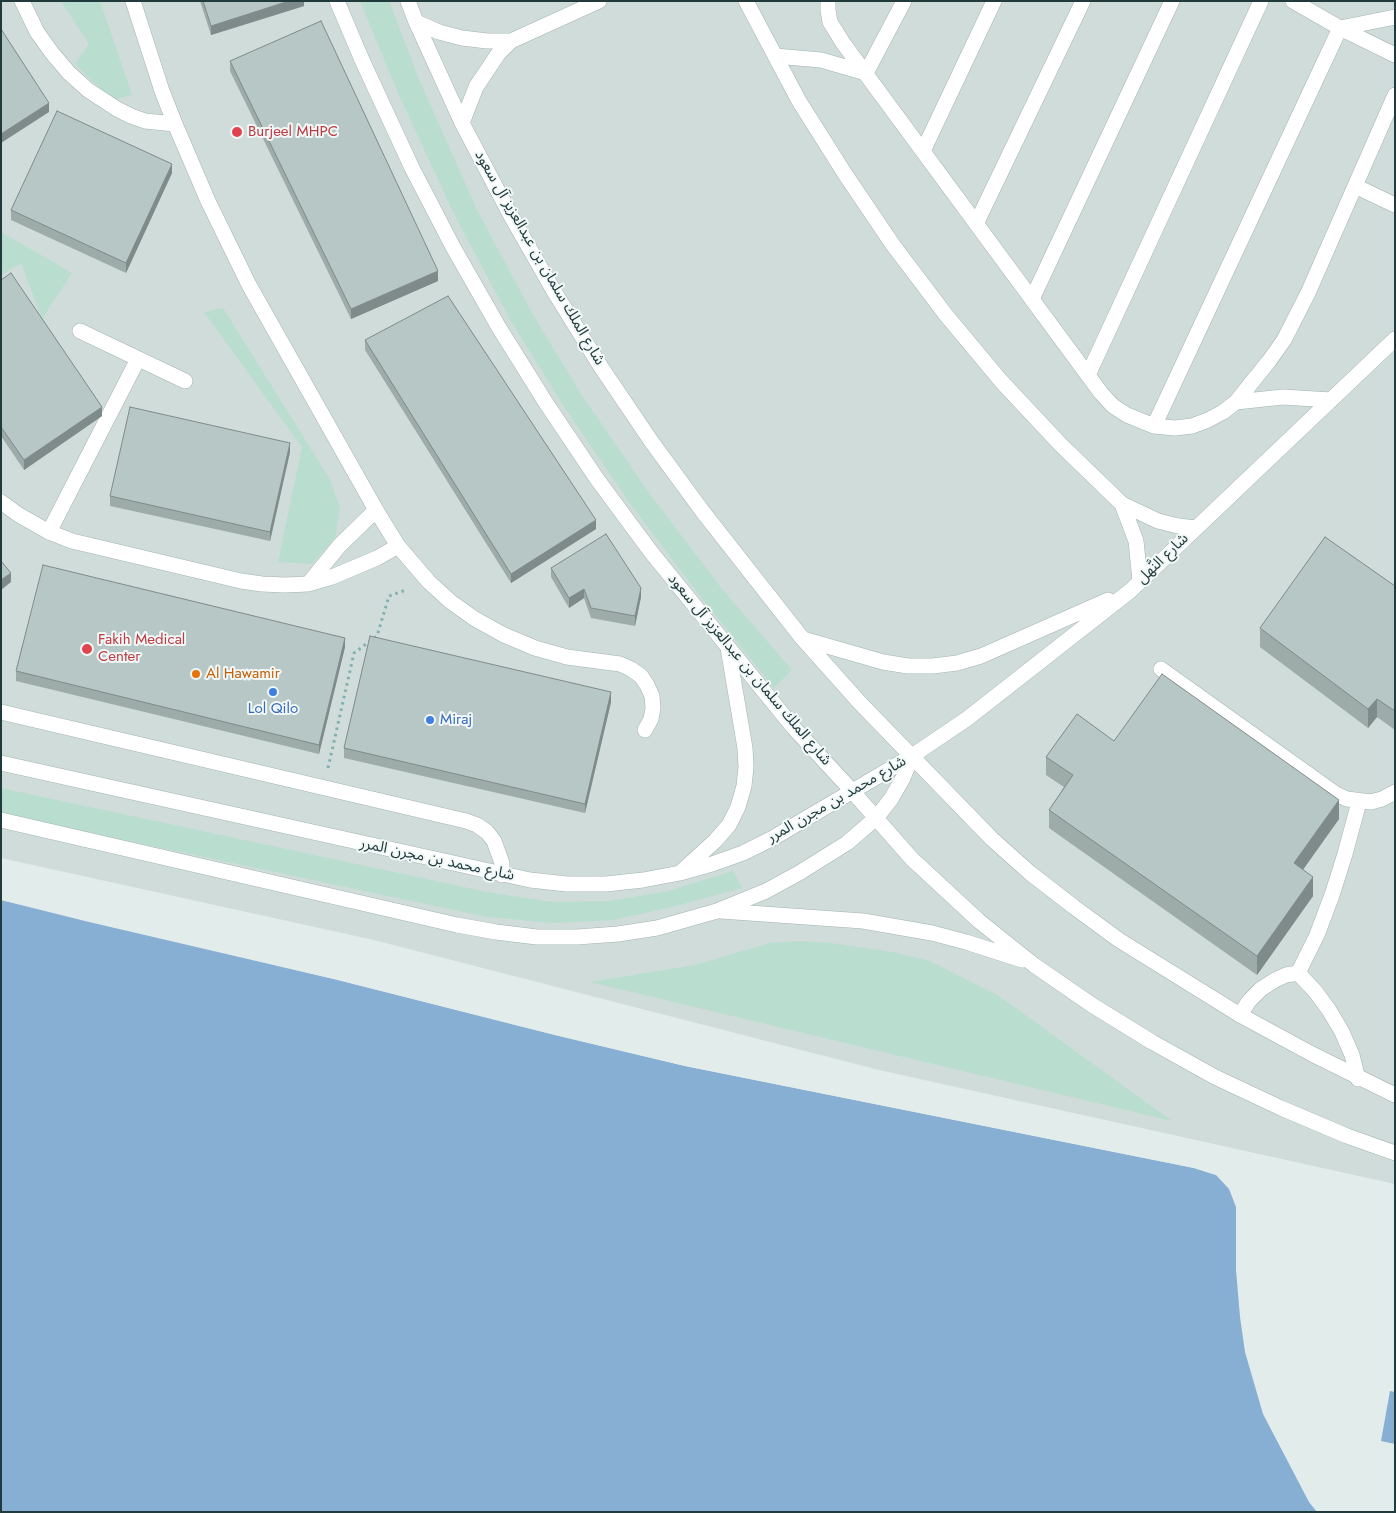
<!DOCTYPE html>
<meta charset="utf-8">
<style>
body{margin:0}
#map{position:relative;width:1396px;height:1513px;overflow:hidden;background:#e1eceb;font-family:Jost,sans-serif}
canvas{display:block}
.frame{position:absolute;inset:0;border:2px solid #213b3d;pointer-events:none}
</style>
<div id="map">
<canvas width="1396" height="1513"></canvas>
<div class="frame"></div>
</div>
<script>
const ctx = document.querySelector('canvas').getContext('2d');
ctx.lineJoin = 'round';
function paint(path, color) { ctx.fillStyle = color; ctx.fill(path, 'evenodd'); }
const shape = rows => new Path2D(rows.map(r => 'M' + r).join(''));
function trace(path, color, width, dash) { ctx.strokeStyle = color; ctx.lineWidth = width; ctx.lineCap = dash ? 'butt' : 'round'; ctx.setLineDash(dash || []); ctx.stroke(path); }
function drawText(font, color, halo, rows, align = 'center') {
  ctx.font = font + ' Jost,"Noto Sans Arabic",sans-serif'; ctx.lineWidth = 4; ctx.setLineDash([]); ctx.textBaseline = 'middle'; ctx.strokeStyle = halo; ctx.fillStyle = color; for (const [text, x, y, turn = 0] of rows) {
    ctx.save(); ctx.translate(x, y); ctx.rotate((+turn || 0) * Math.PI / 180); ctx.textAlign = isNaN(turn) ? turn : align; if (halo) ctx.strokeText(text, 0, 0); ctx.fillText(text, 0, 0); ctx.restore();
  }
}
paint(shape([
 [1,1,1395,1,1395,1184,879,1070,374,940,1,858]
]), '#cfdcda');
paint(shape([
 [61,1,100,1,132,95,112,100,75,64,89,44],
 [360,1,389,1,421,84,477,210,532,313,581,394,649,493,722,589,792,670,774,688,697,592,631,505,563,405,512,323,455,216,398,93],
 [1,232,72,273,42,319,21,263,1,275],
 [223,308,329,478,340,507,335,538,312,564,278,562,302,447,204,312],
 [1,788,492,893,554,902,609,901,668,891,733,871,742,888,676,906,614,920,554,923,487,917,1,814],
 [800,941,831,943,892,952,930,961,999,996,1172,1121,590,982,695,965,770,943]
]), '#b9decf');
paint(shape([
 [1,900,338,980,555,1035,685,1066,1194,1168,1216,1175,1229,1189,1236,1207,1236,1270,1240,1317,1245,1352,1263,1414,1309,1502,1317,1512,1,1512],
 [1390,1391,1395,1392,1395,1444,1381,1441]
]), '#87aed3');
paint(shape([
 [1,897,338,977,555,1033,685,1063,1195,1166,1217,1173,1216,1175,1194,1168,685,1066,555,1035,338,980,89,922,1,900]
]), '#e1eceb');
const service = shape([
 [746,1,799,101,845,174,893,245,946,315,1001,381,1060,444,1122,504,1158,521,1178,526,1196,528],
 [828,1,828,10,830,22,843,43,1101,393,1113,406,1127,415,1154,426,1175,428,1192,426,1208,420,1223,412,1236,402,1269,361,1284,340,1308,293,1395,95],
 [1293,1,1340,28,1395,55],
 [775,56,821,60,866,73,904,1],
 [923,151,994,1],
 [1355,186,1395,205],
 [976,224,1083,1],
 [1032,299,1172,1],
 [80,331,185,381],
 [1088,375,1261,1],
 [1236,402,1283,397,1331,400],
 [1154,426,1340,28,1395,17],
 [1122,504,1136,541,1140,581],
 [49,532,138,359],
 [1161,669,1336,794,1347,799,1371,802,1382,799,1395,792],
 [1,712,466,821,477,825,487,832,494,841,502,863,502,875],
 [1298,973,1317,935,1332,895,1345,854,1359,802],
 [1298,973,1315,991,1329,1010,1342,1032,1352,1055,1358,1079],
 [1240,1015,1249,1001,1261,989,1275,980,1286,975,1298,973]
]);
const minor = shape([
 [22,1,37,32,52,53,69,73,88,90,117,109,131,116,145,121,175,124],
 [133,1,162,91,175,124,208,201,249,285,376,510,398,546,429,582,451,602,475,619,504,635,535,648,567,657,620,664,631,669,641,676,647,685,652,696,653,708,651,719,645,730],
 [337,1,362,60,412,168,453,247,498,326,546,403,597,479,651,552,793,727,853,792,912,859,979,921,1034,965,1092,1005,1152,1042,1215,1077,1281,1108,1347,1136,1395,1153],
 [408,1,416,22,462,123,511,216,555,293,601,367,651,441,703,512,802,638,860,703,992,839,1030,873,1074,907,1119,940,1240,1015,1312,1054,1395,1095],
 [416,22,439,32,462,38,487,41,511,41],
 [462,123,476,87,498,54,511,41,599,1],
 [1,502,19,515,49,532,72,541,241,581,262,584,285,585,308,584,332,577,377,558,398,546],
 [308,584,340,545,376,510],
 [803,639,883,662,908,666,933,666,957,663,981,656,1108,600],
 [1,763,530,880,567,884,606,884,643,880,680,873,712,864,743,853,773,838,912,756,968,718,1130,591,1395,339],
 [1,820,457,925,496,932,537,937,577,937,618,934,657,928,717,911,766,891,799,873,847,843,876,818,891,799,903,778,912,756],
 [682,871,715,841,729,825,738,807,744,786,746,767,745,748,728,648],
 [721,911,863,921,932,933,966,942,1022,960]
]);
trace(service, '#a4b3b3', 16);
trace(minor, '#a4b3b3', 16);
trace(shape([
 [328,768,354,653,377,636,389,596,406,590]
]), '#80b0b0', 3, [2.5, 4]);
trace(service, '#fff', 15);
trace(minor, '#fff', 15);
paint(shape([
 [200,1,304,1,304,6,211,35],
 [230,61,438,281,351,319,230,71],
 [172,173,126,273,11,220,11,210],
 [1,280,102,416,24,470,1,436],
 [365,340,596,529,511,583,365,350],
 [290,452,270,541,110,506,110,496],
 [551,568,641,597,635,626,591,618,584,598,569,608,551,577],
 [1395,586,1395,730,1377,717,1368,728,1260,647,1260,628],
 [345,647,319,754,16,681,16,671],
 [611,702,585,813,344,758,344,748],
 [1114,741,1339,819,1303,870,1313,896,1257,975,1049,828,1049,810,1064,787,1046,775,1046,757]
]), '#9daba9');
paint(shape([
 [289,1,304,1,304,6,211,35,211,26],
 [49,103,49,112,1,143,1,134],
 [172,164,172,173,126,273,126,263],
 [438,271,438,281,351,319,351,309],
 [102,407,102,416,24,470,24,460],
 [290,443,290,452,270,541,270,532],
 [596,520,596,529,511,583,511,574],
 [11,573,11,582,1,590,1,580],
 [641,588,641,597,635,626,635,616],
 [584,589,584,598,569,608,569,598],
 [345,638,345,647,319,754,319,745],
 [611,692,611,702,585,813,585,804],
 [1377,699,1377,717,1368,728,1368,709],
 [1339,800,1339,819,1294,882,1294,863],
 [1313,877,1313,896,1257,975,1257,956]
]), '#7f8b8a');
const building = shape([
 [203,1,289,1,211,26,203,1],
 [321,21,438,271,351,309,230,61,321,21],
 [1,29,49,103,1,134,1,29],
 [57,111,172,164,126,263,11,210,57,111],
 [11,273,102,407,24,460,1,427,1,280,11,273],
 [448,296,596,520,511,574,365,340,448,296],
 [130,407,290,443,270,532,110,496,130,407],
 [606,534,641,588,635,616,591,608,584,589,569,598,551,568,606,534],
 [1325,537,1395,586,1395,711,1377,699,1368,709,1260,628,1325,537],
 [1,561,11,573,1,580,1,561],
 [43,565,345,638,319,745,16,671,43,565],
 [370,636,611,692,585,804,344,748,370,636],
 [1162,674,1339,800,1294,863,1313,877,1257,956,1049,810,1073,775,1046,757,1077,714,1114,741,1162,674]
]);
paint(building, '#b6c7c5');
trace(building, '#7f8b8a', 1);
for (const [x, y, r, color] of [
 [237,132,6,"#e0444e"],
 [87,649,6,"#e0444e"],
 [196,674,5,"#e8710a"],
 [273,692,5,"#3f7fe0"],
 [430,720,5,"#3f7fe0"]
]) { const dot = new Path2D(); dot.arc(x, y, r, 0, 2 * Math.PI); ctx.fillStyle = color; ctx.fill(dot); trace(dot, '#f2f8f7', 2); }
drawText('15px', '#be3a42', '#f2f8f7', [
 ["Burjeel MHPC",248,132],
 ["Fakih Medical",98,640],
 ["Center",98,657]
], 'left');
drawText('15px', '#213b3d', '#f2f8f7', [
 ["شارع الملك سلمان بن عبدالعزيز آل سعود",539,258,60],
 ["شارع النَّهل",1163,559,-44],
 ["شارع الملك سلمان بن عبدالعزيز آل سعود",749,670,50],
 ["شارع محمد بن مجرن المرر",837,800,-30],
 ["شارع محمد بن مجرن المرر",437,860,12]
]);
drawText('15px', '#c56008', '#f2f8f7', [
 ["Al Hawamir",206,674]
], 'left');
drawText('15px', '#366cbe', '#f2f8f7', [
 ["Lol Qilo",273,709],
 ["Miraj",440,720,"left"]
]);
</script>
